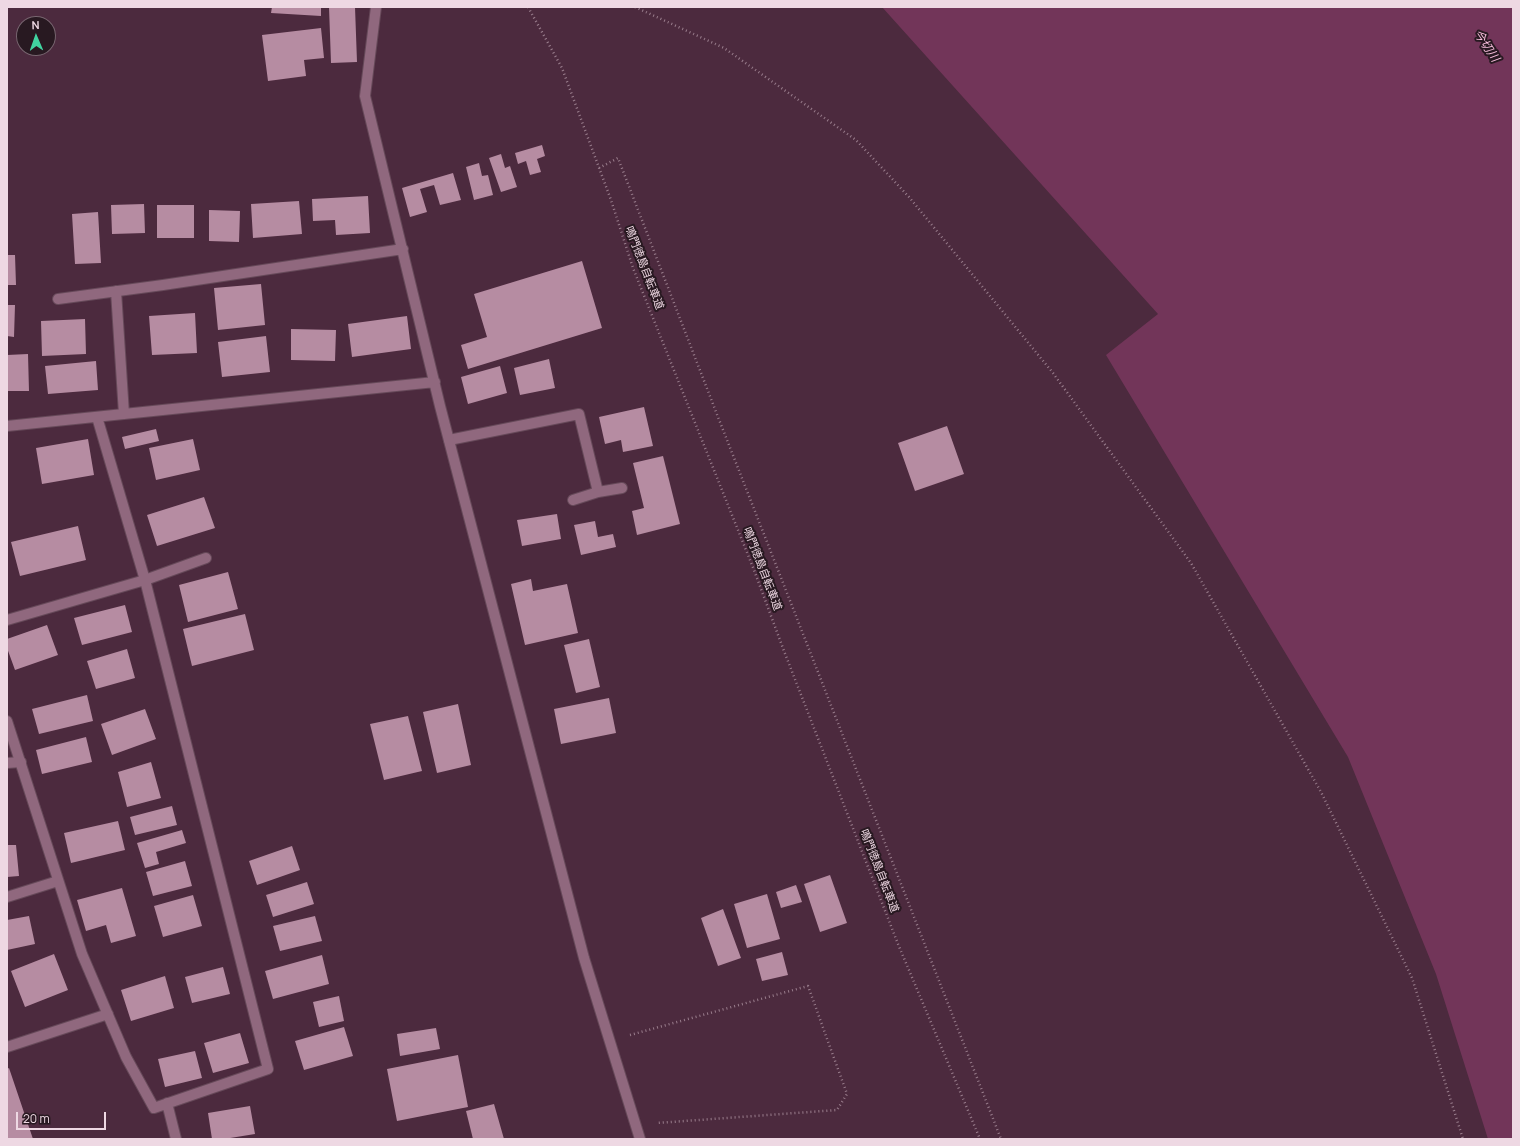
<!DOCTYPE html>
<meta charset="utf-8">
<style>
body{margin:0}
#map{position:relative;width:1520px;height:1146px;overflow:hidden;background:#4c2a3e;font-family:Manrope,sans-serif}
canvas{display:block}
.frame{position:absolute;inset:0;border:8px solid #eed8e3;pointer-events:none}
.north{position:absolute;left:16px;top:16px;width:40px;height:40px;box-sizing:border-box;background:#281921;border:1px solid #77656f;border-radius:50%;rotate:358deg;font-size:11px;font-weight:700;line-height:16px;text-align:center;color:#eed8e3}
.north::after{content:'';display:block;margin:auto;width:14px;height:18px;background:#41d4a1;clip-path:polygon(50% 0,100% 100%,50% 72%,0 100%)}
.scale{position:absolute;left:16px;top:1112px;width:90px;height:18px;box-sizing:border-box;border:2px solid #eed8e3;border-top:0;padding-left:5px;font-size:12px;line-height:14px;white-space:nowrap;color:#eed8e3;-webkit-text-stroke:3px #281921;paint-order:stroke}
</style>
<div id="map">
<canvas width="1520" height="1146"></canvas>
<div class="frame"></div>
<div class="north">N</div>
<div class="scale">20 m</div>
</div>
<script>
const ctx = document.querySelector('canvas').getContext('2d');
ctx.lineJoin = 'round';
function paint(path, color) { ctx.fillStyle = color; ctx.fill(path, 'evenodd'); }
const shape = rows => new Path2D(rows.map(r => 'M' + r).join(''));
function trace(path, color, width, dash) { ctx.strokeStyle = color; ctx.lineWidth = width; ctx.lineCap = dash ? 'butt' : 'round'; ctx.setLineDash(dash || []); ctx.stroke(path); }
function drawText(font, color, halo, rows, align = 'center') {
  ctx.font = font + ' Manrope,"Noto Sans JP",sans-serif'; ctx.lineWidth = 4; ctx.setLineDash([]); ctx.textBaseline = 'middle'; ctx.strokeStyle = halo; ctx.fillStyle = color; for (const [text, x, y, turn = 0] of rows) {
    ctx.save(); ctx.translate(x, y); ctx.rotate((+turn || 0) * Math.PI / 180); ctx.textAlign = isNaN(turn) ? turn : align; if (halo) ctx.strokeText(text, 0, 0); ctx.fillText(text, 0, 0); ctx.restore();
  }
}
paint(shape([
 [882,7,1513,7,1513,1139,1488,1139,1436,974,1348,757,1106,355,1158,314]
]), '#723559');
paint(shape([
 [272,7,321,7,321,16,271,13],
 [329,7,355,7,357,62,331,63],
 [321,28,324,58,304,60,306,76,268,81,262,35],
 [542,145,545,156,537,159,541,172,530,175,526,161,518,164,515,153],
 [501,154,505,168,510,166,517,187,501,192,489,158],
 [479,163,482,176,488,175,493,195,474,200,466,167],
 [453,173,461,200,440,205,434,185,420,189,427,212,410,217,402,188],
 [368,196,370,233,336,235,335,220,313,221,312,199],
 [299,201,302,234,253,238,251,204],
 [144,204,145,233,112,234,111,205],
 [157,205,194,205,194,238,157,238],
 [209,210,240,211,239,242,209,241],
 [98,212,101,263,75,264,72,214],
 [7,255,15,255,16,285,7,285],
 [582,261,602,328,468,369,461,345,487,337,474,294],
 [261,284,265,325,218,330,214,288],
 [7,305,15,305,14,337,7,336],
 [195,313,197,353,152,355,149,316],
 [407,316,411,349,352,357,348,324],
 [85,319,86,354,42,356,41,321],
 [291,329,336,330,335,361,291,360],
 [266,336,270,372,222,377,218,342],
 [28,354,29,391,7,391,7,355],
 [549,359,555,388,520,395,514,368],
 [96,361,98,390,48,394,45,366],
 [500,366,507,393,468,404,461,377],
 [644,407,653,446,623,452,621,440,605,444,599,417],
 [947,426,964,474,915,491,898,443],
 [156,429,159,441,125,449,122,437],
 [88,439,94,475,42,484,36,448],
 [193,439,200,470,156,480,149,448],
 [663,456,680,524,637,535,632,511,644,508,633,463],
 [204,497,215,528,157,546,147,515],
 [557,514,561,539,522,546,517,520],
 [595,521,598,537,613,534,616,547,581,555,574,525],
 [78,526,86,560,20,576,11,542],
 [228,572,238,609,188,622,179,585],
 [531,579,533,591,567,584,578,633,525,645,511,584],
 [125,605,132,632,82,645,74,618],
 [245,614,254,650,192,666,183,629],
 [47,625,58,655,15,670,7,648,7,639],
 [589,639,600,687,576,693,564,645],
 [127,649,135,678,96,689,87,661],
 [87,695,93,721,39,734,32,709],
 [609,698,616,733,561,744,554,709],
 [458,704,471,765,437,773,423,712],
 [145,709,156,739,112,755,101,724],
 [408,716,422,771,384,780,370,724],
 [86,737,92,762,42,774,36,750],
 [151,762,161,798,127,807,118,772],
 [172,806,177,825,135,835,130,817],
 [118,821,125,850,71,863,64,833],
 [182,830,186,843,156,852,159,864,145,868,137,843],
 [7,845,16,845,19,876,7,877],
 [292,846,300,870,257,885,249,861],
 [185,861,192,886,153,896,146,872],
 [830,875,847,923,820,932,804,884],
 [307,882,314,904,273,917,266,895],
 [796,885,802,902,781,908,776,892],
 [122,888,136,936,111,943,106,925,86,931,77,900],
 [767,894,780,939,747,948,734,904],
 [193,895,202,926,163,937,154,906],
 [723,909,741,958,718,966,701,918],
 [29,916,35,944,7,950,7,920],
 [315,916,322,941,280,951,273,926],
 [782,952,788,975,762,981,756,959],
 [54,954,68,990,25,1007,11,971],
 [322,955,329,984,273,999,265,971],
 [223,967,230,994,192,1003,185,977],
 [165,976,174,1008,131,1021,121,990],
 [339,996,344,1021,319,1027,313,1002],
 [344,1027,353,1056,304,1070,295,1041],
 [436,1028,440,1049,400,1056,397,1034],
 [240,1033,249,1063,213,1073,204,1043],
 [195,1051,202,1078,165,1087,158,1059],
 [458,1055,468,1107,397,1121,387,1069],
 [9,1068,33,1139,7,1139,7,1069],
 [494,1104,504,1139,473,1139,466,1111],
 [250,1106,255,1134,224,1139,212,1139,208,1113]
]), '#b68ca2');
const service = shape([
 [449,440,579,414,598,492,573,500],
 [598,492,622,488],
 [7,763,21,762]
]);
const minor = shape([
 [376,7,365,96,440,406,584,958,640,1139],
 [116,291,124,414],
 [58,299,163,285,403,249],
 [97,417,145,580,206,558],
 [7,426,435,382],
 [7,620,145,580,268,1069,154,1108,126,1057,82,954,7,721],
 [7,897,58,881],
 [7,1047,108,1014],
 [167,1103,176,1139]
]);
trace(service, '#664959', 12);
trace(minor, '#664959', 12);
trace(shape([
 [528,7,562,68,611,200,633,268,754,570,784,651,898,944,980,1139],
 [635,7,724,48,856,140,909,197,1053,373,1191,563,1321,792,1412,978,1463,1139],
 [599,168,618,158,718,417,1001,1139],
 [630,1035,808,986,847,1094,837,1110,657,1123]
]), '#997d8c', 2.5, [1, 3]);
trace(service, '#90687e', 10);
trace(minor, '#90687e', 10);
drawText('11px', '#eed8e3', '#281921', [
 ["鳴門徳島自転車道",644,268,69],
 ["鳴門徳島自転車道",762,569,69],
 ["鳴門徳島自転車道",879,871,69]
]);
drawText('italic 12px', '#f7bedc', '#281921', [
 ["今切川",1486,46,56]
]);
</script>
